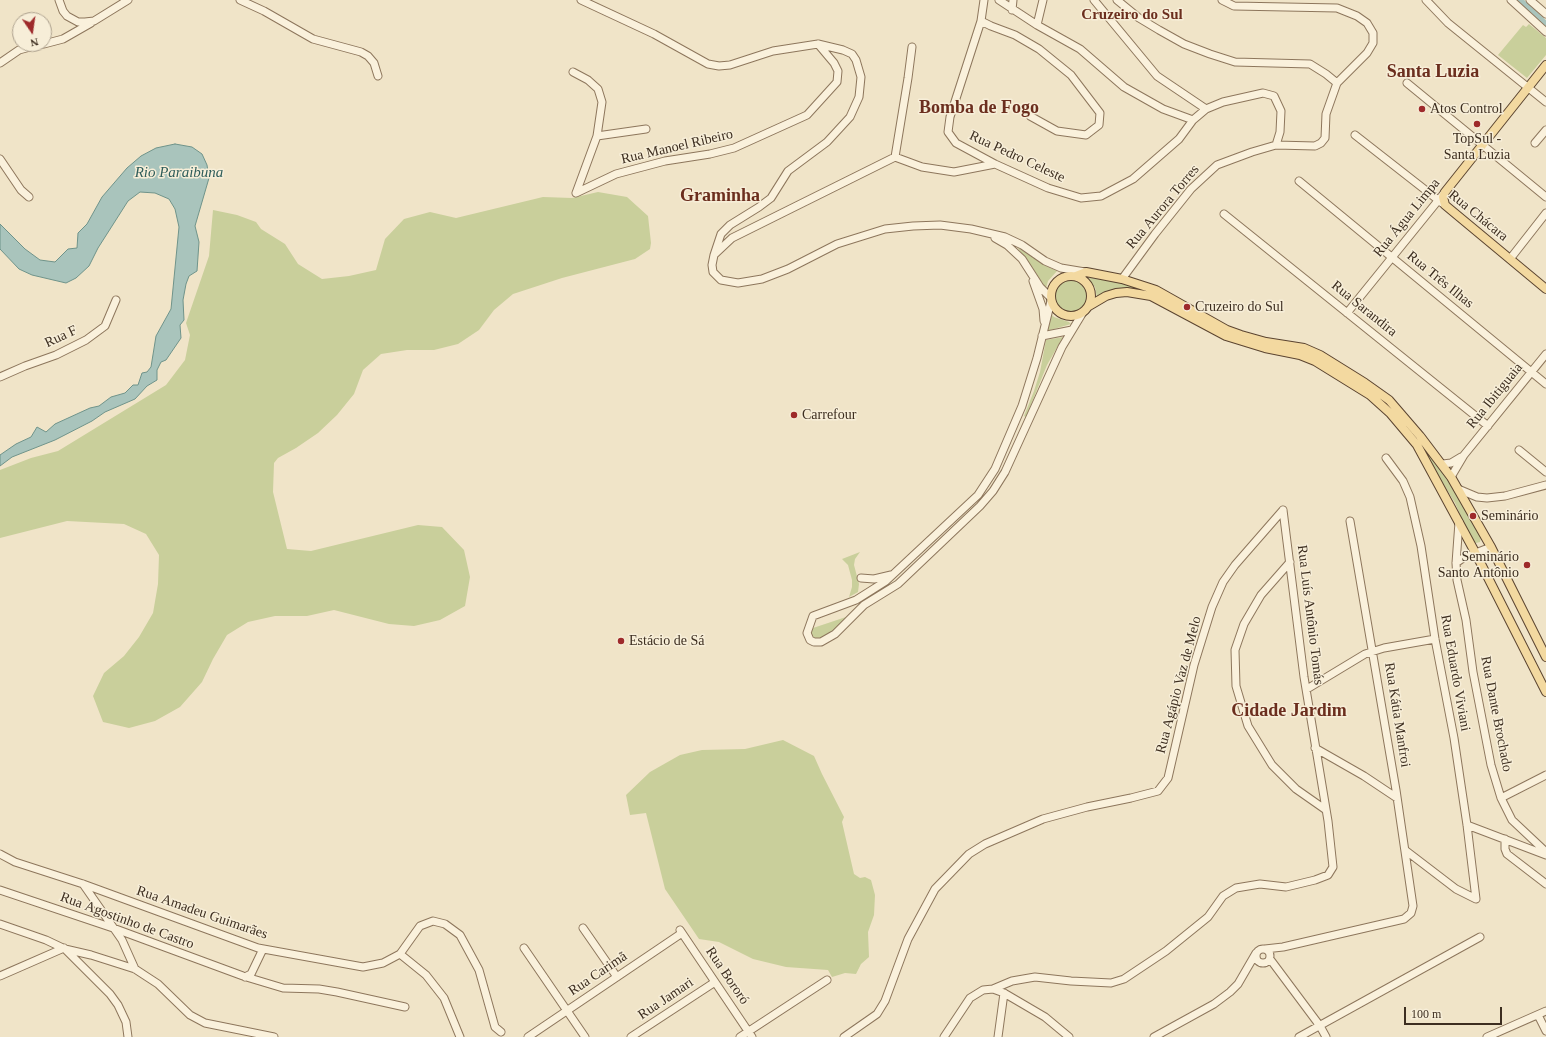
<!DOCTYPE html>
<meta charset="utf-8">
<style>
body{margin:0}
#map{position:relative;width:1546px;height:1037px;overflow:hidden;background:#f0e4c8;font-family:"Times New Roman",serif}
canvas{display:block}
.north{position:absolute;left:12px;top:12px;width:40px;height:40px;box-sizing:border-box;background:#f7eed8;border:1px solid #ada18e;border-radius:50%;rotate:167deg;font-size:11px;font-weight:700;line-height:16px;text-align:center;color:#3d2e20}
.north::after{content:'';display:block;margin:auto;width:14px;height:18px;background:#9e2a2b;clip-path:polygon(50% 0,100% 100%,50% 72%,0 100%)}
.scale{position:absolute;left:1404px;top:1007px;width:98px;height:18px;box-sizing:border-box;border:2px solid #3d2e20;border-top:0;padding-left:5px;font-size:12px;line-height:14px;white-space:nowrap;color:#3d2e20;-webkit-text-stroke:3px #f7eed8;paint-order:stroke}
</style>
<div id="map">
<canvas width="1546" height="1037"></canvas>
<div class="north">N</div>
<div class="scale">100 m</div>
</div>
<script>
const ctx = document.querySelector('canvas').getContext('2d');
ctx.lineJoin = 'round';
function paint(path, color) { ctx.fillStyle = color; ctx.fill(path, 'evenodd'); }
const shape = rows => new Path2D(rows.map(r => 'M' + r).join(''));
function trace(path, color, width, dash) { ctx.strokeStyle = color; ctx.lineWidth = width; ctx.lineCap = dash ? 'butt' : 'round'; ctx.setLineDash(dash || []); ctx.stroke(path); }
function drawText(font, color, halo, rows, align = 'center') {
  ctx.font = font + ' "Times New Roman",serif'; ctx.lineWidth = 3; ctx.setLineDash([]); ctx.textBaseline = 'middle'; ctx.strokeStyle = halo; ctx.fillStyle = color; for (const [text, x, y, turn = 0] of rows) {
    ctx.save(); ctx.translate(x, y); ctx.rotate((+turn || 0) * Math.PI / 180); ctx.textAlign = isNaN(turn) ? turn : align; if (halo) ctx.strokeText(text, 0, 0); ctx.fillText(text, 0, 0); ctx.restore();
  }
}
paint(shape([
 [1529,24,1546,38,1546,55,1527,78,1498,55,1523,25,1526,27],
 [598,192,627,197,648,216,651,243,650,249,635,259,562,278,513,294,494,310,479,330,458,344,434,350,407,350,381,354,363,370,354,394,337,415,318,433,296,448,278,458,274,463,273,492,287,549,311,551,418,525,442,527,464,550,470,577,465,606,440,620,414,626,389,624,334,610,307,616,275,616,248,622,227,635,213,659,202,682,180,707,155,721,129,728,103,722,93,696,104,673,124,656,139,637,153,613,158,584,159,555,146,534,124,524,67,521,0,538,0,470,31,458,58,451,166,385,185,360,190,335,186,323,209,256,213,210,237,215,256,222,261,229,285,244,298,264,322,279,349,276,376,270,385,239,404,219,430,212,456,218,543,197,572,198],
 [1017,247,1044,265,1057,271,1048,281,1046,288,1032,267],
 [1086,277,1123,283,1152,293,1097,298,1095,287],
 '1053 297a17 17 0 1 1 34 0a17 17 0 1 1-34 0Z',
 [1050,313,1054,317,1069,322,1071,324,1047,331],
 [1063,337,1047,365,1026,417,1024,416,1034,391,1040,372,1046,340],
 [1418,440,1448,480,1481,537,1480,542,1476,543,1472,541,1455,503,1417,441],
 [860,552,855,559,854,565,859,584,858,592,849,597,852,587,852,580,848,565,842,559],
 [846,617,830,634,817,639,812,636,811,630,813,628],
 [783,740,814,756,822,774,844,817,842,822,854,874,860,878,865,877,871,880,875,895,874,915,868,932,869,957,861,964,856,974,845,973,832,977,828,970,786,967,753,959,719,942,699,939,665,889,646,813,630,815,626,795,650,772,680,755,702,750,745,749]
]), '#c9cf9b');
const water = shape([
 [175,144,192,147,202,154,207,165,209,178,195,226,199,242,197,271,189,276,186,284,183,300,184,320,180,325,181,338,166,360,161,362,157,370,157,380,147,386,135,399,105,412,92,421,55,440,12,457,0,466,0,455,16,444,31,437,37,427,46,432,55,424,90,408,99,406,111,397,125,393,133,385,138,385,142,373,147,372,151,367,156,336,171,309,179,227,175,209,169,199,155,193,140,192,128,201,98,248,89,266,76,278,66,283,32,275,19,269,0,249,0,224,25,249,40,260,55,262,68,249,77,248,78,233,87,224,102,197,127,168,141,156,156,148,175,144]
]);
paint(water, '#a9c4bc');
trace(water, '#6f938a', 1);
trace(shape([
 [1519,0,1546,25]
]), '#a9c4bc', 7);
const minor = shape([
 [59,0,63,11,67,16,78,22,85,22,94,21,128,0],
 [240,0,264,11,313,39,361,52,368,56,374,63,378,76],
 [581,0,654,34,708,64,719,66,730,65,773,51,818,44,843,50,852,54,856,60,861,77,859,97,850,117,827,142,788,171,771,198,759,207,730,225,721,234,714,255,712,265,713,272,721,280,738,283,762,279,788,269,837,244,885,229,913,226,940,225,971,229,1005,237,1022,245,1045,261,1061,268,1085,272],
 [984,0,981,21,950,117,948,132,956,143,995,164,1048,188,1081,198,1101,196,1133,179,1179,139,1193,120,1206,109,1223,102,1263,93,1274,96,1281,111,1280,132,1276,145],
 [999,0,1037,25,1080,49,1124,87,1163,109,1193,120],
 [1094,0,1157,76,1206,109],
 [1117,0,1139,18,1159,30,1184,44,1210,54,1235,62,1310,64,1326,74,1337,83],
 [1426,0,1448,23,1546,102],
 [1511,0,1546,32],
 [1530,0,1546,14],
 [1012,10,1013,0],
 [981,21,991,26,1015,35,1039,49,1071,75,1100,113,1099,125,1086,135,1057,131,1030,116],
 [1037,25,1043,0],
 [44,44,63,39,91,23],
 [0,63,19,50,41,44],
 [573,72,588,80,598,89,602,102,597,136,576,193],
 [1407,83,1546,197],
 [1355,135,1442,203],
 [597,136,646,129],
 [1535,143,1546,130],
 [895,157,908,78,912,47],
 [895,157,922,167,954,172,995,164],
 [0,159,21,190,29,197],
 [1299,181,1546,384],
 [576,193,616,174,665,161,710,154,734,148,807,115,837,82,838,71,834,63,818,44],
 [1224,214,1488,426],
 [995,238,1007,245,1022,259,1040,287,1050,297],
 [715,254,732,238,895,157],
 [1510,259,1546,213],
 [1122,279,1155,234,1191,189,1217,165,1252,152,1276,145,1315,146,1321,143,1325,138,1326,114,1337,83,1367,53,1373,43,1373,33,1367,23,1357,16,1337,8,1234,6,1222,0],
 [1033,281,1043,309,1044,321],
 [1051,301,1037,358,1022,406,995,469,978,495,886,581,856,600,813,616,807,633,810,640,814,642,821,642,835,634,864,605,898,584,980,506,993,491,1005,472,1062,347,1082,314],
 [1347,313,1445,192],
 [1042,336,1072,330],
 [0,377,25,366,56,355,86,340,105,326,116,300],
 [1519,450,1546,472],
 [1386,458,1403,481,1410,497,1421,546,1435,639,1454,738,1467,825,1476,899,1456,889,1405,850],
 [1443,464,1451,463,1461,457],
 [1451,477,1464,455,1546,354],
 [1458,489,1477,497,1487,498,1505,496,1546,485],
 [1459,522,1456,563,1457,580,1466,620,1473,672,1491,765,1501,798,1512,820,1546,852],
 [1290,562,1261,595,1244,624,1235,650,1236,686,1248,726,1272,765,1296,789,1326,810],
 [1456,563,1463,558,1491,547],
 [861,578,874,579,891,575],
 [1307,689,1365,654,1384,648,1435,639],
 [1315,748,1364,776,1397,798],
 [1501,798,1546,775],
 [1467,825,1546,855],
 [1505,839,1505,849,1507,854,1546,884],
 [0,854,15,862,83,884,258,948,363,967,383,963,400,954,420,926,433,921,445,924,460,935,479,970,495,1027,501,1032],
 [83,884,122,940,135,969],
 [0,890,113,928,243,976,283,988,319,989,337,992,405,1007],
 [0,924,46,940,65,949,91,955,135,969,158,984,190,1015,205,1023,274,1037],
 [583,928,617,977],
 [680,930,752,1037],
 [524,948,585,1037],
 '1256 956a7 7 0 1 1 14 0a7 7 0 1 1-14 0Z',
 [65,949,110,994,118,1005,126,1022,128,1037],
 [1265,949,1283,947,1404,919,1411,913,1413,906,1396,790,1350,521],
 [400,954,426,975,444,998,460,1037],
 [1270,959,1320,1026,1326,1037],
 [0,976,64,948],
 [245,977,251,974,263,949],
 [993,989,1012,981,1035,977,1071,981,1111,983,1124,979,1166,951,1208,917,1223,896,1236,888,1260,884,1286,887,1315,880,1328,875,1333,867,1328,821,1304,677,1283,510],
 [1538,1015,1546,1031],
 [528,1037,682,933],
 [631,1037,715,982],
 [740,1037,827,980],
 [844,1037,877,1014,885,1001,908,939,935,889,969,854,985,844,1043,819,1087,807,1131,798,1158,791,1168,778,1194,665,1212,607,1223,582,1235,565,1283,510],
 [944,1037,970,998,983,990,993,989,1004,993,1045,1017,1069,1037],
 [998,1037,1004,993],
 [1154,1037,1214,1004,1230,992,1238,984,1256,953],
 [1299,1037,1480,937],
 [1487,1037,1546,1011]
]);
const major = shape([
 [1546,65,1445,192,1443,197,1445,205,1546,289],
 '1051 296a20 20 0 1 1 40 0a20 20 0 1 1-40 0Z',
 [1076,276,1086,272,1122,279,1156,290,1227,330,1241,335,1266,342,1304,348,1320,355,1365,383,1389,400,1420,436,1451,477,1491,547,1546,657],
 [1089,306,1106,296,1116,293,1127,292,1151,296,1226,336,1265,348,1300,355,1315,361,1370,395,1390,413,1417,445,1476,554,1546,692]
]);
trace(minor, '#8d765c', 9);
trace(major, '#5b4430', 10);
trace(minor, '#faf1dc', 7);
trace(major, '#f3d9a0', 8);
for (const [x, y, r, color] of [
 [1422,109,4,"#9e2a2b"],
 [1477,124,4,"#9e2a2b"],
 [1187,307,4,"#9e2a2b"],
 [794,415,4,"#9e2a2b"],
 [1473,516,4,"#9e2a2b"],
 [1527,565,4,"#9e2a2b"],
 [621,641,4,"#9e2a2b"]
]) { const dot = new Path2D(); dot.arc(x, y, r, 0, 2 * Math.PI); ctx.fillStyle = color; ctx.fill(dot); trace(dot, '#f7eed8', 1.5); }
drawText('14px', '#3d2e20', '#f7eed8', [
 ["Atos Control",1430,109],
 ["TopSul -",1477,139,"center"],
 ["Santa Luzia",1477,155,"center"],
 ["Cruzeiro do Sul",1195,307],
 ["Carrefour",802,415],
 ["Seminário",1481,516],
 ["Seminário",1519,557,"right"],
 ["Santo Antônio",1519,573,"right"],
 ["Estácio de Sá",629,641]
], 'left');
drawText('14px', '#3d2e20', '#f7eed8', [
 ["Rua Manoel Ribeiro",677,147,-13],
 ["Rua Pedro Celeste",1017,157,25],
 ["Rua Aurora Torres",1163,207,-50],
 ["Rua Chácara",1478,216,39],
 ["Rua Água Limpa",1407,218,-51],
 ["Rua Três Ilhas",1440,280,39],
 ["Rua Sarandira",1364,309,39],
 ["Rua F",61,337,-25],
 ["Rua Ibitiguaia",1495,396,-51],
 ["Rua Luís Antônio Tomás",1310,615,83],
 ["Rua Eduardo Viviani",1455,673,80],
 ["Rua Agápio Vaz de Melo",1179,685,-75],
 ["Rua Dante Brochado",1496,714,79],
 ["Rua Kátia Manfroi",1397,715,81],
 ["Rua Amadeu Guimarães",202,913,19],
 ["Rua Agostinho de Castro",127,921,20],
 ["Rua Carimã",598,974,-34],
 ["Rua Bororó",727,976,56],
 ["Rua Jamari",666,999,-34]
]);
drawText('bold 15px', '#6b2e1e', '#f7eed8', [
 ["Cruzeiro do Sul",1132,15]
]);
drawText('italic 15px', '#2f5d5a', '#f7eed8', [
 ["Rio Paraibuna",179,173]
]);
drawText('bold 18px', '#6b2e1e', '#f7eed8', [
 ["Santa Luzia",1433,72],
 ["Bomba de Fogo",979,108],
 ["Graminha",720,196],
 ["Cidade Jardim",1289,711]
]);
</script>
